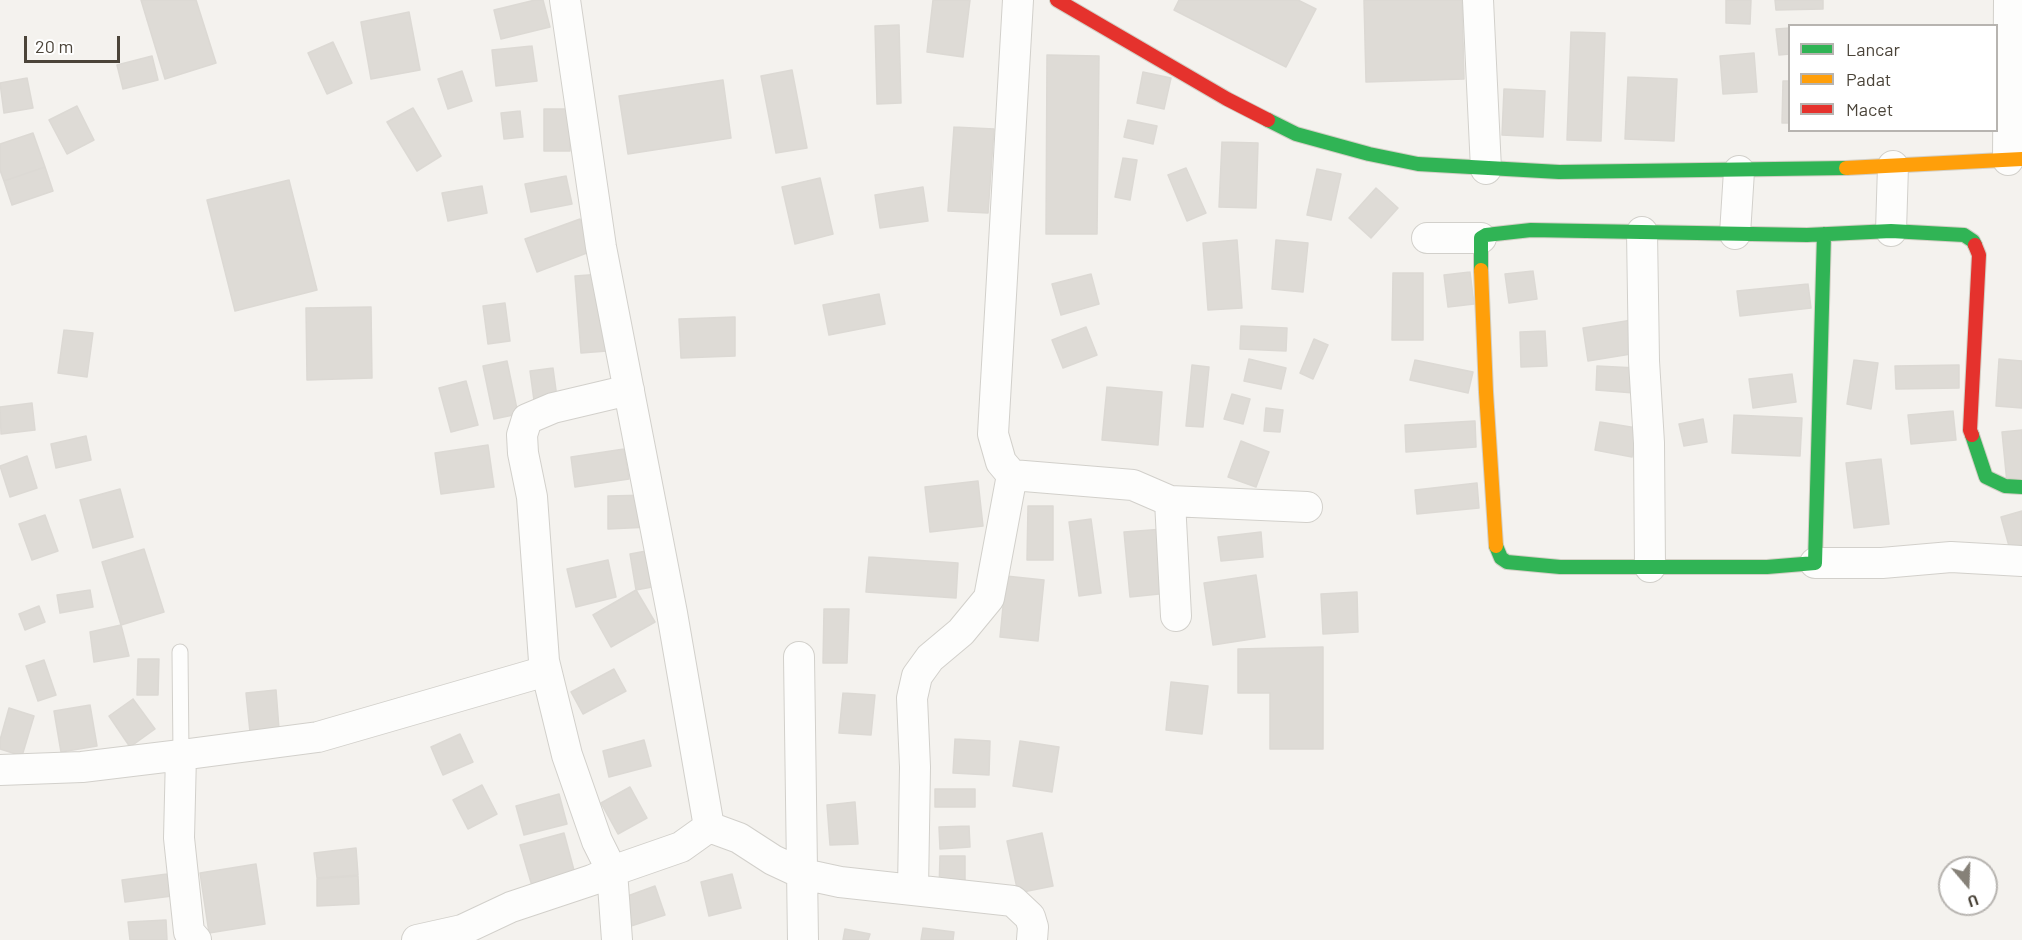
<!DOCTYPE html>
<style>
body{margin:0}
#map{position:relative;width:2022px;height:940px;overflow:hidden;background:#f4f2ee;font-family:Barlow,sans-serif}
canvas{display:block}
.legend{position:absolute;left:1788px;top:24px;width:210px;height:108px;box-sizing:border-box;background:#fff;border:2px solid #b7b4b0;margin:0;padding:8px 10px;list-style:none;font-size:18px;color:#4b4439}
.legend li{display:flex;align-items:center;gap:12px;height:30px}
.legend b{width:30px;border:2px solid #b7b4b0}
.north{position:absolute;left:1938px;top:856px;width:60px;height:60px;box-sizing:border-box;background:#fff;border:2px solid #b7b4b0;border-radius:50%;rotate:161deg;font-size:16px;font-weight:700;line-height:24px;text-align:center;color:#4b4439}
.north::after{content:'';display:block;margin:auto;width:21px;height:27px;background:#868178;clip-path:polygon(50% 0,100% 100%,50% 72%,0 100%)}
.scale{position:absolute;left:24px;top:36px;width:96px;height:27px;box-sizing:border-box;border:3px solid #4b4439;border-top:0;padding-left:8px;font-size:18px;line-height:21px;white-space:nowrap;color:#4b4439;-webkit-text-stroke:4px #fff;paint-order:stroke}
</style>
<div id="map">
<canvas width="2022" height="940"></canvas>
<ul class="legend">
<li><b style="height:8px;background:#30b455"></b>Lancar</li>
<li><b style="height:8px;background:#ff9f0a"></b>Padat</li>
<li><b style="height:8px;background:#e5322d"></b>Macet</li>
</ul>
<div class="north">U</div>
<div class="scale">20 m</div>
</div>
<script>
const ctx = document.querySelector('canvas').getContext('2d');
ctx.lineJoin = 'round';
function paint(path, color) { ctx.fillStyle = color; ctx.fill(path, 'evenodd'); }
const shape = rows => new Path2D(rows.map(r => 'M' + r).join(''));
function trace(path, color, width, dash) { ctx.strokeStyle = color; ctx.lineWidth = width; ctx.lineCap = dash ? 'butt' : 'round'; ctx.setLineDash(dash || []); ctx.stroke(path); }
const building = shape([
 [141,0,196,0,216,63,165,79,141,0],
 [535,0,543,0,550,27,501,39,494,10,535,0],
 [933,0,970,0,963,57,927,52,933,0],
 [1179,0,1298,0,1316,9,1286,67,1174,10,1179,0],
 [1364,0,1462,0,1464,79,1366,82,1364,0],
 [1726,0,1751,0,1750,24,1726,23,1726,0],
 [1775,0,1823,0,1823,9,1776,10,1775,0],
 [409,12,420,70,371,79,361,22,409,12],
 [899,25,901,103,877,104,875,26,899,25],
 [1790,28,1790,54,1779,55,1776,29,1790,28],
 [1571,32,1605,33,1601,141,1567,140,1571,32],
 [333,42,352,83,327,94,308,53,333,42],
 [532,46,537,81,496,86,492,50,532,46],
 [1754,53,1757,92,1723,94,1720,56,1754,53],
 [1047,55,1099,56,1097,234,1046,234,1047,55],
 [152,56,158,80,123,89,117,65,152,56],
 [792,70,807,148,776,153,761,76,792,70],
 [462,71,472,101,448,109,438,79,462,71],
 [1143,72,1171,78,1164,109,1137,103,1143,72],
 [1628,77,1677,79,1674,141,1625,139,1628,77],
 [27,78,33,108,4,113,0,83,27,78],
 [723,80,731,138,628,154,619,96,723,80],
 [1783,81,1790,81,1790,123,1782,123,1783,81],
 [1504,89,1545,91,1543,137,1502,135,1504,89],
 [77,106,94,140,67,154,49,120,77,106],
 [413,108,441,156,417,171,387,122,413,108],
 [544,109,570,109,570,151,544,151,544,109],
 [520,111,523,137,504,139,501,113,520,111],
 [1128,120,1157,126,1153,144,1124,137,1128,120],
 [954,127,994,129,988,213,948,211,954,127],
 [33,133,45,167,4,181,0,170,0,144,33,133],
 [1222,142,1258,143,1256,208,1219,207,1222,142],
 [1123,158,1137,160,1130,200,1115,197,1123,158],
 [45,167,53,191,12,205,4,181,45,167],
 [1186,168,1206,213,1187,221,1168,175,1186,168],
 [1317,169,1341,174,1331,220,1307,215,1317,169],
 [566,176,572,204,531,212,525,184,566,176],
 [820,178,833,234,795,244,782,187,820,178],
 [289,180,317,290,235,311,207,200,289,180],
 [482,186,487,213,448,221,442,193,482,186],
 [923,187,928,221,880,228,875,195,923,187],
 [1376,188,1398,208,1371,238,1349,218,1376,188],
 [580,219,592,251,537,272,525,239,580,219],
 [1237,240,1242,308,1208,310,1203,243,1237,240],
 [1276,240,1308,243,1303,292,1272,289,1276,240],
 [1533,271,1537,299,1509,303,1505,274,1533,271],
 [1470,272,1474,304,1448,307,1444,275,1470,272],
 [1393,273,1423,273,1423,340,1392,340,1393,273],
 [602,274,607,351,581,353,575,276,602,274],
 [1091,274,1099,304,1061,315,1052,284,1091,274],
 [1808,284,1811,308,1740,316,1737,291,1808,284],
 [879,294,885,324,829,335,823,305,879,294],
 [505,303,510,341,488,344,483,306,505,303],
 [371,307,372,378,307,380,306,308,371,307],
 [735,317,735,356,681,358,679,319,735,317],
 [1632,320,1637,353,1588,361,1583,328,1632,320],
 [1241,326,1287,328,1286,351,1240,349,1241,326],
 [1086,327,1097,355,1063,368,1052,340,1086,327],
 [64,330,93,333,87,377,58,373,64,330],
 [1545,331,1547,366,1521,367,1520,332,1545,331],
 [1314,339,1328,345,1313,379,1300,373,1314,339],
 [1249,359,1286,368,1281,389,1244,381,1249,359],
 [1999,359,2022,361,2022,408,1996,406,1999,359],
 [1415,360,1473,372,1468,393,1410,380,1415,360],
 [1854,360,1878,363,1871,409,1847,404,1854,360],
 [507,361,518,414,494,419,483,366,507,361],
 [1192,365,1209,367,1203,427,1186,426,1192,365],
 [1959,365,1959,388,1896,389,1895,366,1959,365],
 [1597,366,1637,368,1634,393,1596,390,1597,366],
 [553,368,558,405,535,408,530,371,553,368],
 [1792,374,1796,402,1753,408,1749,379,1792,374],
 [466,381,478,425,451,432,439,388,466,381],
 [1107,387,1162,392,1158,445,1102,440,1107,387],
 [1232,394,1250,399,1243,424,1224,419,1232,394],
 [32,403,35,430,1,434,0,407,32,403],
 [1266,408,1283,410,1280,432,1264,431,1266,408],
 [1953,411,1956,440,1911,444,1908,415,1953,411],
 [1734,415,1802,418,1800,456,1732,453,1734,415],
 [1703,419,1707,442,1684,446,1679,424,1703,419],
 [1475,421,1476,447,1406,452,1405,425,1475,421],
 [1600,422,1637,428,1632,457,1595,450,1600,422],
 [2022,430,2022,481,2007,483,2002,432,2022,430],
 [86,436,91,460,56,468,51,444,86,436],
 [1241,441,1269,452,1256,487,1228,477,1241,441],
 [488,445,494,487,441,494,435,453,488,445],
 [624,449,629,479,575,487,571,457,624,449],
 [27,456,37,488,10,497,0,466,27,456],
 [1881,459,1889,524,1854,528,1846,463,1881,459],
 [978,481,983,526,930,532,925,487,978,481],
 [1477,483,1479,508,1417,514,1415,490,1477,483],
 [120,489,133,537,93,548,80,500,120,489],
 [649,495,650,527,608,529,608,496,649,495],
 [1028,506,1053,506,1053,560,1027,560,1028,506],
 [2022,511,2022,554,2012,557,2001,517,2022,511],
 [45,515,58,551,32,560,19,524,45,515],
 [1091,519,1101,593,1079,596,1069,522,1091,519],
 [1164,529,1169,593,1130,597,1124,532,1164,529],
 [1261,532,1263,557,1221,561,1218,537,1261,532],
 [144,549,164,612,121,625,102,562,144,549],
 [657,549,663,585,636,590,630,554,657,549],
 [869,557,958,563,956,598,866,592,869,557],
 [608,560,616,597,576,607,567,569,608,560],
 [1256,575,1265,637,1213,645,1204,583,1256,575],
 [1006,576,1044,580,1038,641,1000,637,1006,576],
 [90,590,93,607,60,613,57,595,90,590],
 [636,590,655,622,611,647,593,615,636,590],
 [1357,592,1358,632,1323,634,1321,594,1357,592],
 [39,606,45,622,25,630,19,614,39,606],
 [824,609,849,609,847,663,823,663,824,609],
 [121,625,129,656,94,662,90,632,121,625],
 [1323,647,1323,749,1270,749,1270,693,1238,693,1238,649,1323,647],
 [138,659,159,659,158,695,137,695,138,659],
 [44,660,56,695,38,701,26,666,44,660],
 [614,669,626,691,583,714,571,692,614,669],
 [1171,682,1208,686,1202,734,1166,730,1171,682],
 [276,690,279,729,250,732,246,693,276,690],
 [843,693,875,695,871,735,839,733,843,693],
 [133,699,155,729,130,747,109,716,133,699],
 [90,705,97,746,61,752,54,711,90,705],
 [9,708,34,716,22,756,0,749,0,740,9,708],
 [460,734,473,762,443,775,431,747,460,734],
 [955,739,990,741,989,775,953,773,955,739],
 [644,740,651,766,609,777,603,751,644,740],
 [1020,741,1059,747,1052,792,1013,786,1020,741],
 [482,785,497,814,468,829,453,800,482,785],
 [630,787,647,818,618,834,601,803,630,787],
 [935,789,975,789,975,807,935,807,935,789],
 [559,794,567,824,524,835,516,806,559,794],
 [855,802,858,844,830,845,827,805,855,802],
 [969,826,970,847,940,849,939,827,969,826],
 [564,833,575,874,532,886,520,845,564,833],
 [1042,833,1053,886,1018,893,1007,841,1042,833],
 [356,848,358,875,317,878,314,853,356,848],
 [940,856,965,856,965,890,939,890,940,856],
 [256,864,265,924,209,933,200,873,256,864],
 [167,874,172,896,125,902,122,880,167,874],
 [732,874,741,908,709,916,701,882,732,874],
 [358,876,359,904,317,906,317,879,358,876],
 [655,886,665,915,631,926,622,898,655,886],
 [166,920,167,940,130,940,128,922,166,920],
 [923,928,954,932,953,940,921,940,923,928],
 [845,929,870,934,868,940,843,940,845,929]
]);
paint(building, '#dedbd6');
trace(building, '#dcd9d4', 1.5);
const lane = shape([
 [180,652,181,755]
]);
const street = shape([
 [565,0,601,247,672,613,709,827,739,838,773,860,803,874,840,882,1013,901,1030,917,1033,927,1032,940],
 [1018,0,993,434,1001,462,1012,475,1133,485,1170,501,1176,616],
 [1478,0,1486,169],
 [2008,160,2009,0],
 [1891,231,1893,166],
 [1642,232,1644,361,1649,443,1650,567],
 [1735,234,1739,171],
 [1427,238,1481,238],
 [629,390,553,408,527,419,522,435,523,453,532,497,544,661,567,755,597,841,612,871,681,847,709,827],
 [1170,501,1307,507],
 [1815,563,1882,563,1951,557,2022,561],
 [799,657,803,940],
 [181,755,318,737,546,671],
 [0,770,82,767,181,755,179,838,189,932,196,940],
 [913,890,915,767,912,698,917,676,930,658,961,632,989,598,1012,475],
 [417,940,462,930,511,907,592,880,612,871,617,940]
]);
const fast = shape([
 [1268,120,1296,134,1369,154,1418,164,1559,172,1846,168],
 [1481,270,1481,238,1486,235,1531,230,1807,235,1891,231,1964,235,1973,241,1975,245],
 [1972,435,1986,477,2005,486,2022,487],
 [1496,546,1501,558,1507,562,1560,567,1767,567,1815,563,1824,234]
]);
const slow = shape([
 [1846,168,2022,159],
 [1481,270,1486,392,1496,546]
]);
const jam = shape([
 [1057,0,1227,99,1268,120],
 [1972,435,1970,430,1979,255,1975,245]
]);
trace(lane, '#d2d0cb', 17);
trace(street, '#d2d0cb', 32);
trace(fast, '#d3cfc5', 16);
trace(slow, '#d3cfc5', 16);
trace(jam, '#d3cfc5', 16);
trace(lane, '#fdfdfc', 15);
trace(street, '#fdfdfc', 30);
trace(fast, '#30b455', 14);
trace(slow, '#ff9f0a', 14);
trace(jam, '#e5322d', 14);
</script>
